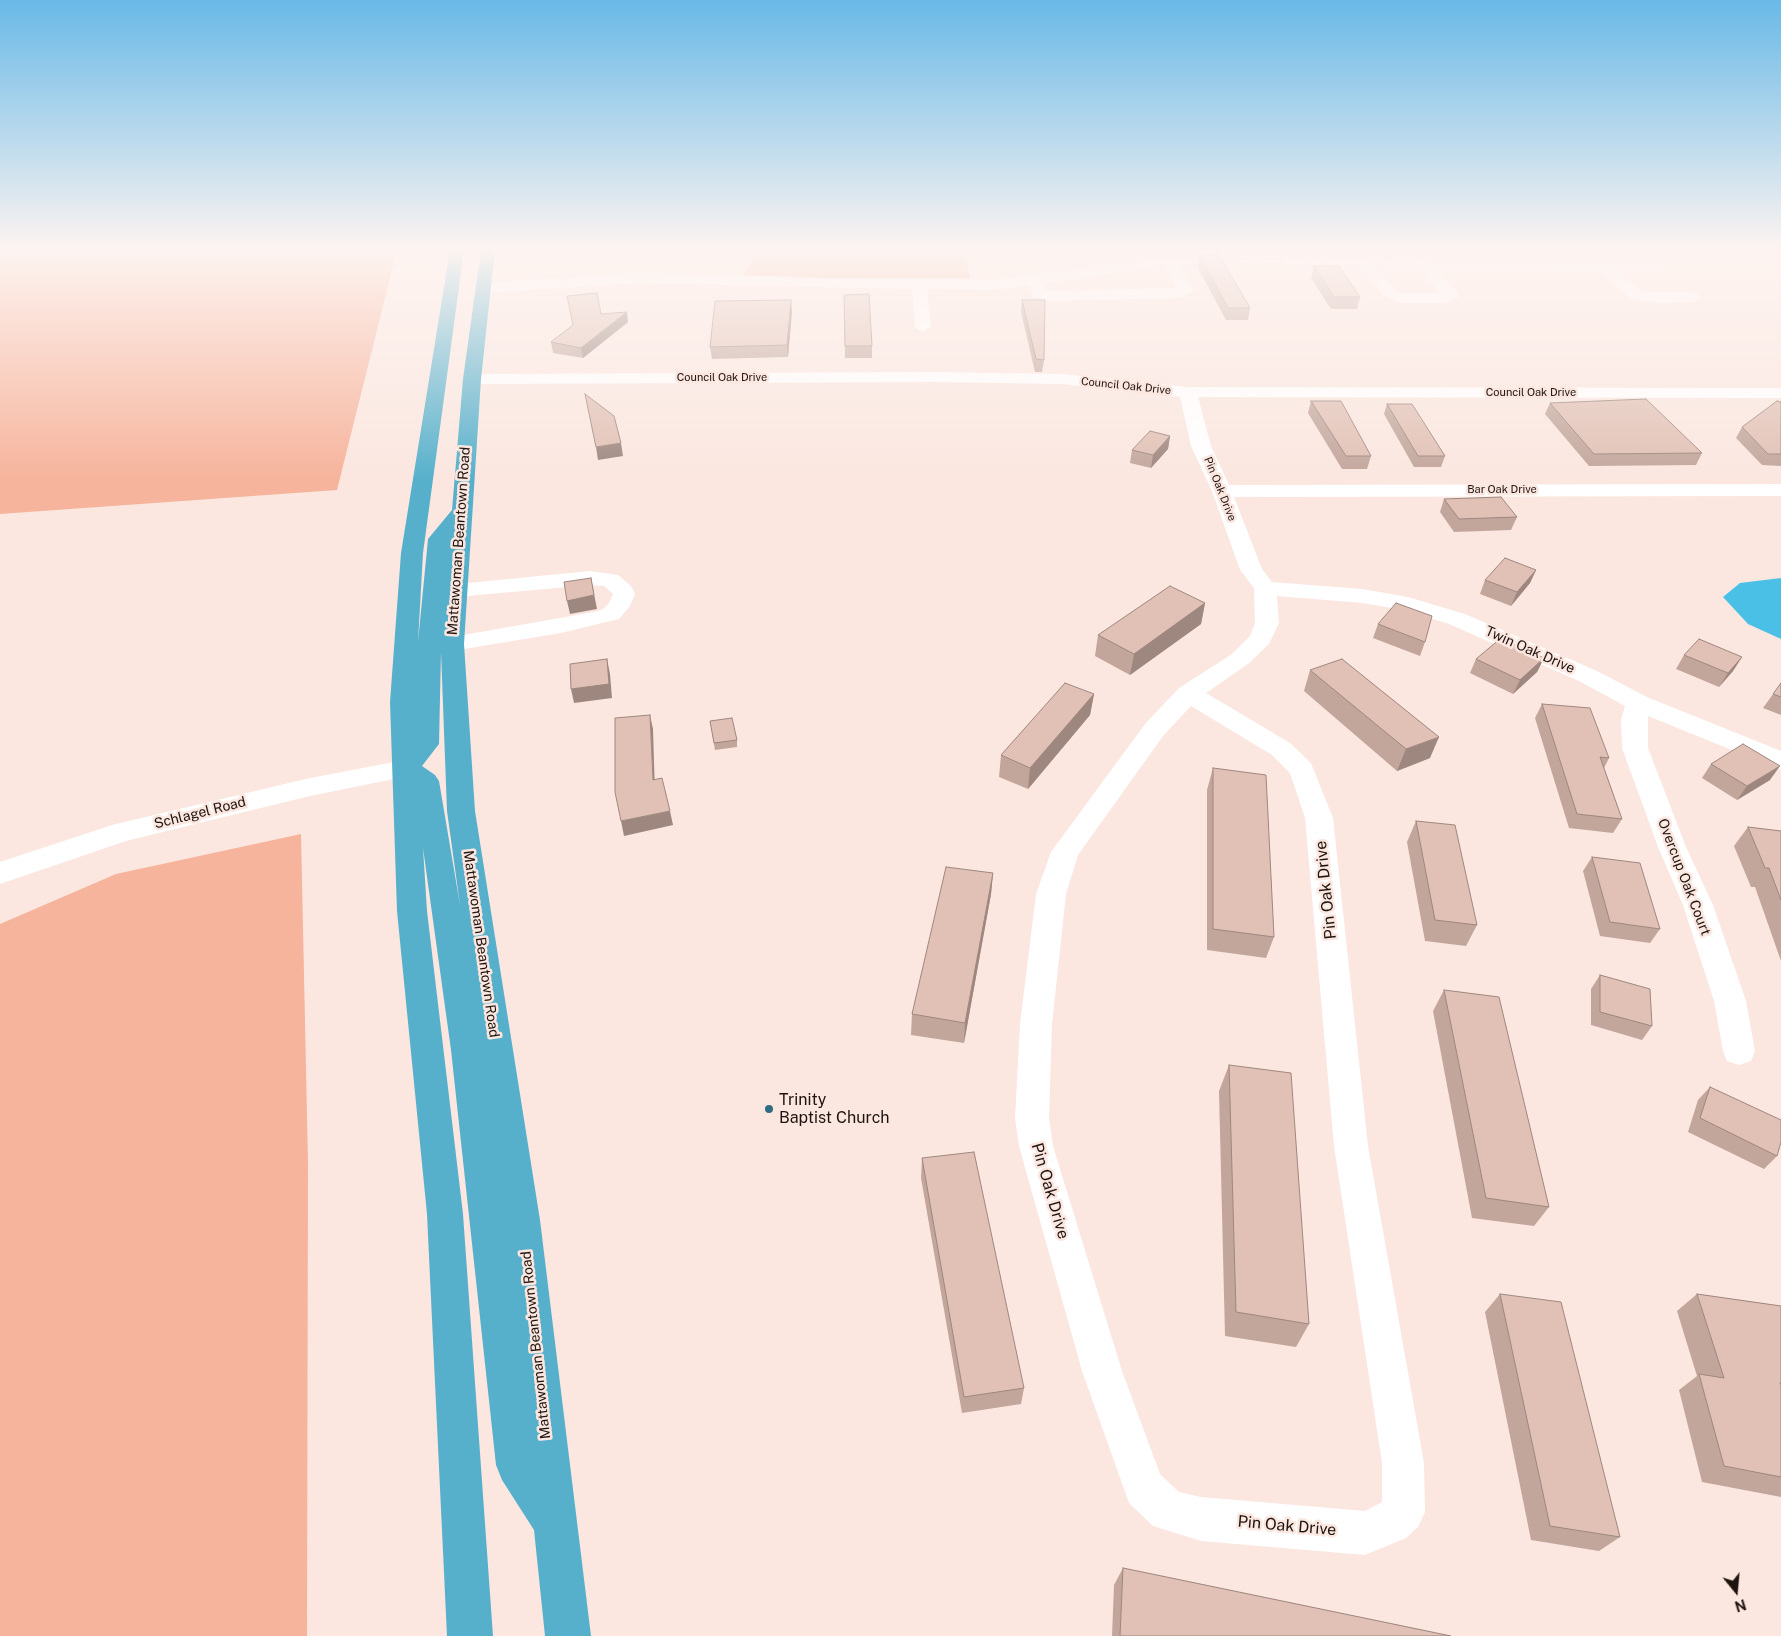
<!DOCTYPE html>
<style>
body{margin:0}
#map{position:relative;width:1781px;height:1636px;overflow:hidden;background:#fbe7e0;font-family:"Public Sans",sans-serif}
canvas{display:block}
.north{position:absolute;left:1711px;top:1566px;width:50px;height:50px;-webkit-text-stroke:4px #fbe7e0;paint-order:stroke;rotate:163deg;font-size:14px;font-weight:700;line-height:20px;text-align:center;color:#1e130f}
.north::after{content:'';display:block;margin:auto;width:18px;height:22px;background:#1e130f;clip-path:polygon(50% 0,100% 100%,50% 72%,0 100%)}
</style>
<div id="map">
<canvas width="1781" height="1636"></canvas>
<div class="north">N</div>
</div>
<script>
const ctx = document.querySelector('canvas').getContext('2d');
ctx.lineJoin = 'round';
function paint(path, color) { ctx.fillStyle = color; ctx.fill(path, 'evenodd'); }
const shape = rows => new Path2D(rows.map(r => 'M' + r).join(''));
function trace(path, color, width, dash) { ctx.strokeStyle = color; ctx.lineWidth = width; ctx.lineCap = dash ? 'butt' : 'round'; ctx.setLineDash(dash || []); ctx.stroke(path); }
function drawText(font, color, halo, rows, align = 'center') {
  ctx.font = font + ' "Public Sans",sans-serif'; ctx.lineWidth = 5; ctx.setLineDash([]); ctx.textBaseline = 'middle'; ctx.strokeStyle = halo; ctx.fillStyle = color; for (const [text, x, y, turn = 0] of rows) {
    ctx.save(); ctx.translate(x, y); ctx.rotate((+turn || 0) * Math.PI / 180); ctx.textAlign = isNaN(turn) ? turn : align; if (halo) ctx.strokeText(text, 0, 0); ctx.fillText(text, 0, 0); ctx.restore();
  }
}
paint(shape([
 [0,250,397,250,337,490,0,514],
 [758,250,964,250,970,278,827,278,744,275],
 [301,834,308,1163,307,1636,0,1636,0,924,116,874]
]), '#f6b49c');
paint(shape([
 [1781,578,1781,639,1748,624,1723,597,1740,583]
]), '#4ac0e6');
paint(shape([
 [1152,250,1167,250,1173,256,1234,253,1414,261,1412,257,1419,253,1424,254,1431,262,1472,263,1659,262,1664,264,1667,267,1664,270,1619,272,1643,292,1694,292,1702,297,1694,302,1660,303,1633,299,1623,293,1601,272,1439,271,1459,295,1457,298,1444,303,1401,303,1384,296,1361,267,1234,261,1179,265,1193,290,1180,298,1053,301,1033,297,1029,285,992,290,927,289,931,327,923,332,915,327,912,289,637,283,484,293,476,288,484,283,637,273,820,279,992,280,1158,258,1152,250],
 [1164,266,1176,288,1053,291,1046,290,1042,283,1164,266],
 [1377,268,1422,270,1441,293,1403,293,1396,290,1377,268],
 [936,372,1062,374,1188,387,1781,388,1781,398,1198,397,1211,446,1229,485,1781,484,1781,496,1234,497,1262,569,1272,582,1362,589,1408,597,1465,614,1597,671,1647,697,1781,751,1781,770,1648,716,1648,748,1686,847,1713,905,1746,1001,1755,1051,1751,1061,1739,1065,1727,1061,1723,1051,1714,1001,1683,905,1658,847,1622,748,1621,720,1625,706,1579,681,1449,624,1404,610,1362,603,1277,596,1279,623,1269,644,1248,664,1206,693,1290,743,1311,763,1333,818,1368,1146,1424,1463,1425,1512,1418,1527,1406,1538,1365,1555,1201,1541,1153,1526,1129,1503,1082,1371,1019,1146,1015,1118,1020,1024,1036,894,1051,852,1145,724,1179,688,1232,654,1250,636,1255,623,1254,588,1240,570,1212,491,1191,446,1180,397,1062,384,936,382,472,384,466,383,463,379,466,375,472,374,936,372],
 [1191,706,1272,755,1290,773,1305,818,1334,1146,1382,1463,1382,1502,1365,1511,1201,1497,1179,1492,1160,1474,1122,1371,1053,1146,1049,1118,1052,1024,1066,894,1078,855,1163,736,1191,706],
 [590,571,618,575,631,586,635,594,630,606,619,619,561,633,452,651,444,649,440,644,444,639,452,637,594,612,603,609,609,603,613,594,604,586,590,585,456,597,448,595,445,590,448,585,590,571],
 [405,760,414,763,418,769,414,775,310,796,126,841,0,884,0,862,112,825,310,778,405,760]
]), '#fff');
paint(shape([
 [450,250,464,250,423,553,418,642,428,539,452,510,463,379,481,250,495,250,481,379,464,644,475,811,540,1220,591,1636,545,1636,534,1530,502,1480,496,1465,451,1050,423,848,427,911,463,1214,493,1636,447,1636,427,1214,397,911,390,702,401,553,450,250],
 [441,652,447,811,460,905,439,781,435,775,422,766,439,744,441,652]
]), '#57b0cb');
paint(shape([
 [635,250,664,250,663,252,636,252],
 [1200,256,1250,308,1248,320,1226,320,1198,268],
 [1314,266,1360,297,1357,309,1331,309,1311,278],
 [844,295,872,346,872,358,845,358],
 [791,300,792,312,788,357,712,359,710,347],
 [1022,300,1044,360,1042,372,1035,372,1021,312],
 [601,314,628,322,583,358,553,353,551,342],
 [1311,401,1371,456,1367,469,1342,469,1308,413],
 [1781,402,1781,466,1762,465,1736,438,1742,427],
 [1550,403,1702,453,1696,465,1589,466,1545,414],
 [1387,404,1445,456,1441,467,1414,467,1384,414],
 [1170,436,1168,449,1151,468,1130,463,1132,450],
 [1444,499,1517,517,1511,530,1454,532,1440,512],
 [1536,570,1530,583,1511,606,1480,594,1485,580],
 [1205,603,1201,624,1130,675,1095,656,1098,635],
 [1378,624,1425,642,1420,656,1373,638],
 [1684,655,1742,657,1733,671,1719,687,1676,669],
 [1544,658,1537,672,1513,694,1470,673,1476,659],
 [1310,670,1430,758,1397,771,1304,691],
 [1781,683,1781,715,1763,708],
 [1094,694,1090,715,1028,789,999,777,1001,755],
 [1542,704,1609,758,1604,768,1622,819,1613,833,1569,828,1535,718],
 [710,721,737,740,737,747,715,750],
 [1711,764,1770,780,1737,800,1702,778],
 [1213,768,1274,937,1266,958,1207,950,1207,790],
 [1416,821,1477,925,1466,946,1425,941,1407,842],
 [1748,827,1781,831,1781,961,1755,887,1751,887,1734,846],
 [1592,857,1660,929,1650,943,1600,936,1583,871],
 [993,873,991,894,964,1043,911,1035,912,1014],
 [1600,975,1652,1026,1642,1040,1591,1025,1591,989],
 [1444,990,1549,1207,1534,1226,1472,1218,1433,1011],
 [1229,1065,1309,1324,1296,1347,1225,1336,1219,1091],
 [1710,1087,1777,1156,1764,1169,1688,1132,1698,1100],
 [922,1158,1024,1388,1021,1404,962,1413,921,1178],
 [1500,1294,1620,1537,1599,1551,1531,1540,1485,1312],
 [1697,1294,1781,1306,1781,1497,1702,1482,1679,1390,1697,1376,1677,1311],
 [1123,1568,1451,1636,1112,1636,1114,1585]
]), '#c2a69c');
paint(shape([
 [791,300,792,312,788,357,787,345],
 [627,312,628,322,583,358,581,348],
 [1170,436,1168,449,1151,468,1153,455],
 [621,443,623,456,598,460,596,447],
 [1536,570,1530,583,1511,606,1517,592],
 [591,578,597,609,570,614,567,601],
 [1205,603,1201,624,1130,675,1134,654],
 [1742,657,1733,671,1719,687,1728,673],
 [1544,658,1537,672,1513,694,1520,680],
 [607,659,610,674,612,698,574,703,571,689],
 [1094,694,1090,715,1028,789,1030,768],
 [650,715,653,729,655,794,653,780],
 [1439,737,1430,758,1397,771,1406,749],
 [1780,766,1770,780,1737,800,1747,786],
 [670,811,673,825,624,836,621,821],
 [993,873,991,894,964,1043,965,1023]
]), '#9e877f');
const building = shape([
 [1218,253,1250,308,1228,308,1200,256,1218,253],
 [1314,266,1339,266,1360,297,1334,297,1314,266],
 [597,293,601,314,627,312,581,348,551,342,573,325,567,296,597,293],
 [869,294,872,346,845,346,844,295,869,294],
 [791,300,787,345,710,347,715,301,791,300],
 [1022,300,1045,300,1044,360,1036,359,1022,300],
 [585,394,614,416,621,443,596,447,585,394],
 [1646,399,1702,453,1594,454,1550,403,1646,399],
 [1311,401,1341,401,1371,456,1346,456,1311,401],
 [1777,401,1781,402,1781,454,1768,454,1742,427,1777,401],
 [1387,404,1412,404,1445,456,1418,456,1387,404],
 [1150,431,1170,436,1153,455,1132,450,1150,431],
 [1501,497,1517,517,1459,519,1444,499,1501,497],
 [1505,558,1536,570,1517,592,1485,580,1505,558],
 [591,578,594,595,567,601,564,582,591,578],
 [1170,586,1205,603,1134,654,1098,635,1170,586],
 [1396,603,1432,616,1425,642,1378,624,1396,603],
 [1501,638,1544,658,1520,680,1476,659,1501,638],
 [1699,639,1742,657,1728,673,1684,655,1699,639],
 [607,659,609,684,571,689,570,664,607,659],
 [1342,659,1439,737,1406,749,1310,670,1342,659],
 [1065,683,1094,694,1030,768,1001,755,1065,683],
 [1781,683,1781,697,1773,694,1781,683],
 [1542,704,1590,708,1609,758,1600,757,1622,819,1577,814,1542,704],
 [650,715,653,780,662,778,670,811,621,821,615,792,615,718,650,715],
 [732,718,737,740,714,743,710,721,732,718],
 [1743,744,1780,766,1747,786,1711,764,1743,744],
 [1213,768,1266,775,1274,937,1213,929,1213,768],
 [1416,821,1455,825,1477,925,1435,920,1416,821],
 [1748,827,1781,831,1781,900,1769,868,1765,868,1748,827],
 [1592,857,1640,863,1660,929,1610,922,1592,857],
 [946,867,993,873,965,1023,912,1014,946,867],
 [1600,975,1650,989,1652,1026,1600,1012,1600,975],
 [1444,990,1499,997,1549,1207,1486,1198,1444,990],
 [1229,1065,1291,1073,1309,1324,1236,1312,1229,1065],
 [1710,1087,1781,1120,1781,1142,1777,1156,1700,1118,1710,1087],
 [974,1152,1024,1388,964,1397,922,1158,974,1152],
 [1500,1294,1561,1302,1620,1537,1550,1526,1500,1294],
 [1697,1294,1781,1306,1781,1383,1780,1383,1781,1385,1781,1477,1724,1466,1699,1374,1724,1378,1697,1294],
 [1123,1568,1451,1636,1120,1636,1123,1568]
]);
paint(building, '#e1c1b5');
trace(building, '#9e877f', 1);
const sky = ctx.createLinearGradient(0, 0, 0, 479);
sky.addColorStop(0, '#69b9e7');
sky.addColorStop(0.52, '#fdf4f1');
sky.addColorStop(1, '#fdf4f100');
ctx.fillStyle = sky;
ctx.fillRect(0, 0, 1781, 479);
for (const [x, y, r, color] of [
 [769,1109,5,"#2d6c81"]
]) { const dot = new Path2D(); dot.arc(x, y, r, 0, 2 * Math.PI); ctx.fillStyle = color; ctx.fill(dot); trace(dot, '#fbe7e0', 2); }
drawText('11px', '#1e130f', '#fbe7e0', [
 ["Council Oak Drive",722,378],
 ["Council Oak Drive",1126,386,6],
 ["Council Oak Drive",1531,393],
 ["Pin Oak Drive",1220,489,68],
 ["Bar Oak Drive",1502,490]
]);
drawText('14px', '#1e130f', '#fbe7e0', [
 ["Mattawoman Beantown Road",459,541,-86],
 ["Twin Oak Drive",1530,650,24],
 ["Schlagel Road",200,813,-14],
 ["Overcup Oak Court",1684,877,69],
 ["Mattawoman Beantown Road",481,944,82],
 ["Mattawoman Beantown Road",536,1345,-96]
]);
drawText('16px', '#1e130f', '#fbe7e0', [
 ["Pin Oak Drive",1326,890,-96],
 ["Pin Oak Drive",1050,1191,74],
 ["Pin Oak Drive",1287,1526,5]
]);
drawText('16px', '#1e130f', '#fbe7e0', [
 ["Trinity",779,1100],
 ["Baptist Church",779,1118]
], 'left');
</script>
